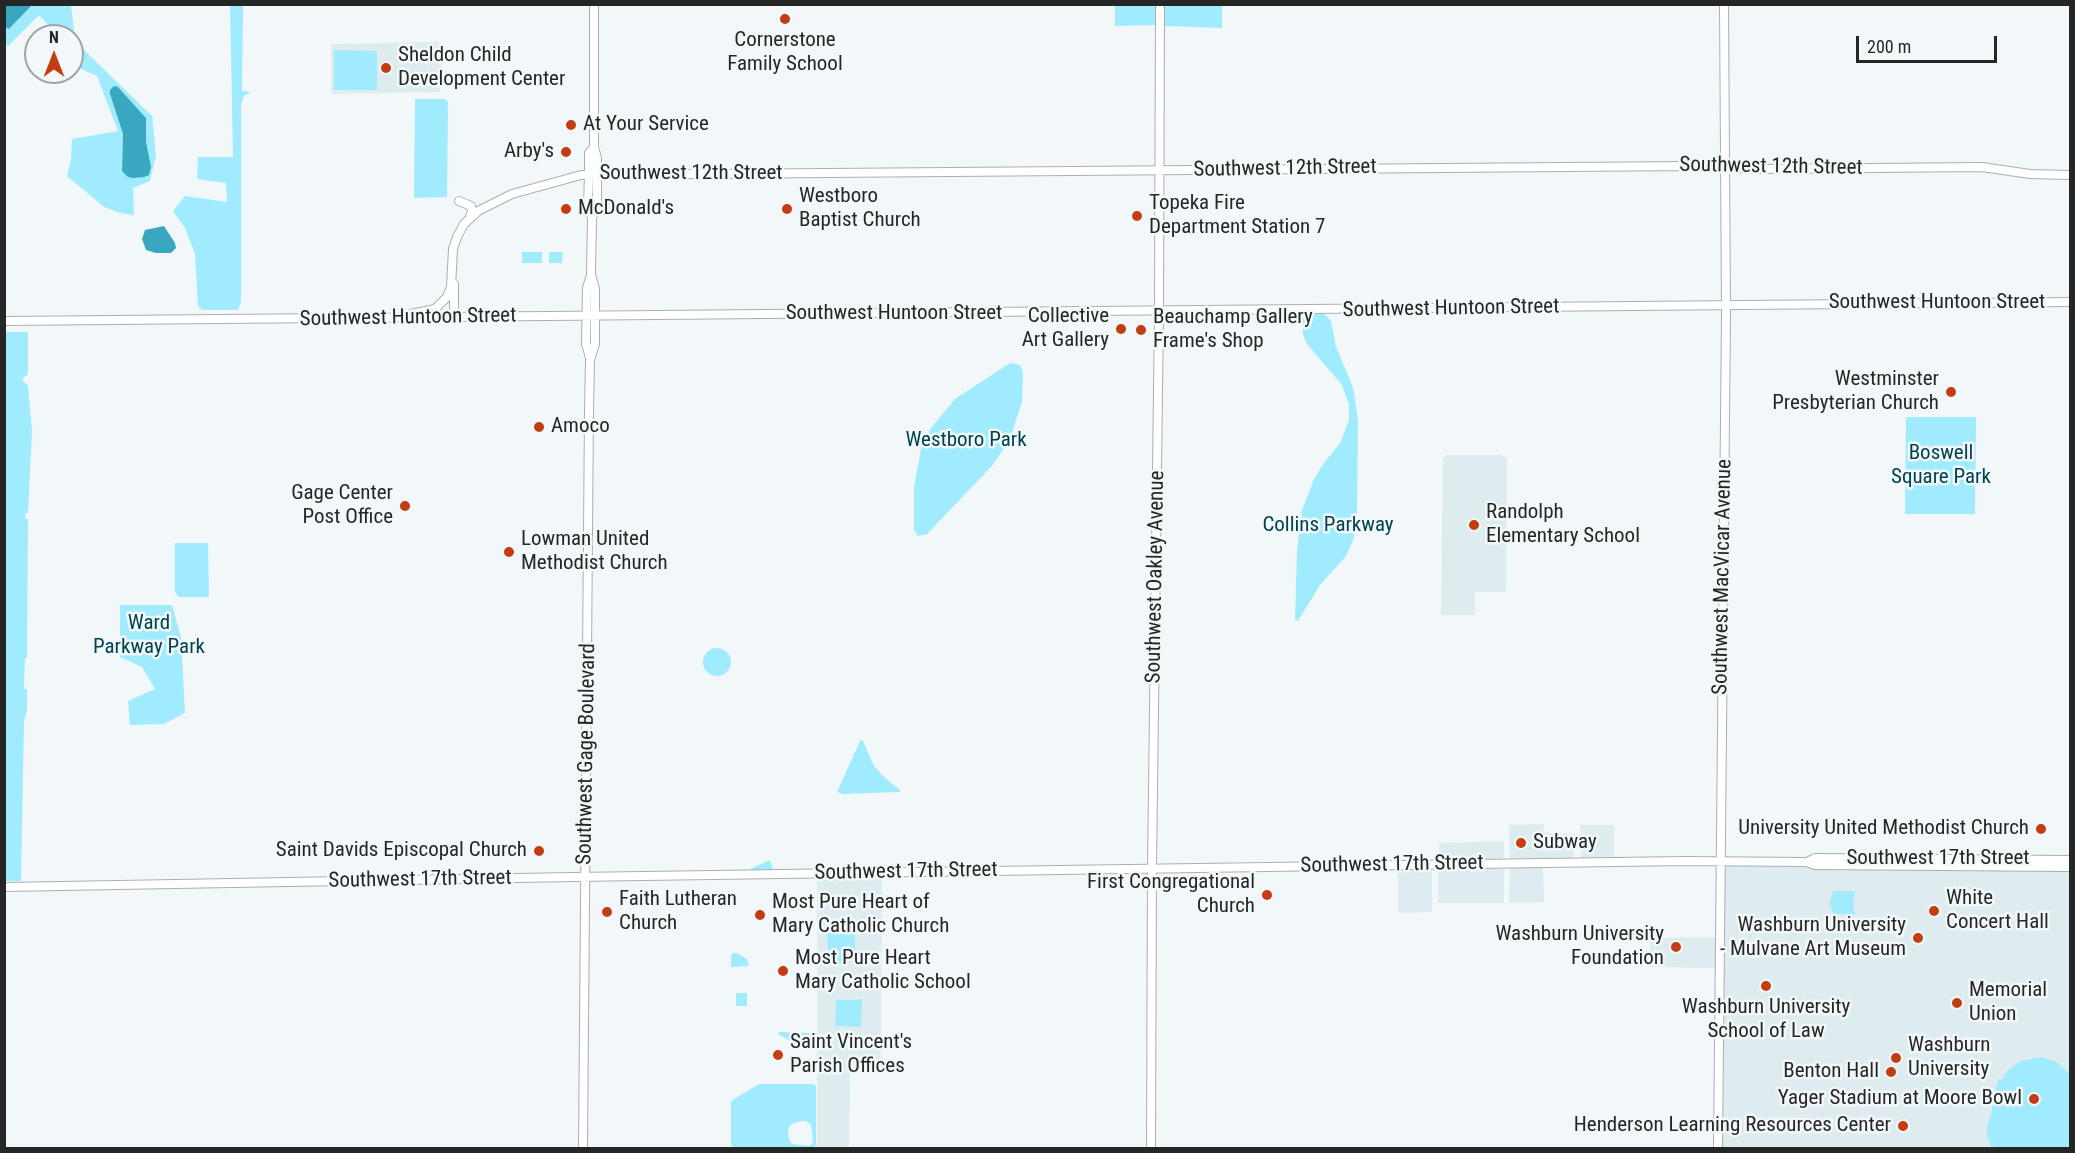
<!DOCTYPE html>
<style>
body{margin:0}
#map{position:relative;width:2075px;height:1153px;overflow:hidden;background:#f2f8f9;font-family:"Roboto Condensed",sans-serif}
canvas{display:block}
.frame{position:absolute;inset:0;border:6px solid #252727;pointer-events:none}
.north{position:absolute;left:24px;top:24px;width:60px;height:60px;box-sizing:border-box;background:#f2f8f9;border:2px solid #a0a4a5;border-radius:50%;rotate:0deg;font-size:16px;font-weight:700;line-height:24px;text-align:center;color:#252727}
.north::after{content:'';display:block;margin:auto;width:21px;height:27px;background:#c43c11;clip-path:polygon(50% 0,100% 100%,50% 72%,0 100%)}
.scale{position:absolute;left:1856px;top:36px;width:141px;height:27px;box-sizing:border-box;border:3px solid #252727;border-top:0;padding-left:8px;font-size:18px;line-height:21px;white-space:nowrap;color:#252727;-webkit-text-stroke:4px #f2f8f9;paint-order:stroke}
</style>
<div id="map">
<canvas width="2075" height="1153"></canvas>
<div class="frame"></div>
<div class="north">N</div>
<div class="scale">200 m</div>
</div>
<script>
const ctx = document.querySelector('canvas').getContext('2d');
ctx.lineJoin = 'round';
function paint(path, color) { ctx.fillStyle = color; ctx.fill(path, 'evenodd'); }
const shape = rows => new Path2D(rows.map(r => 'M' + r).join(''));
function trace(path, color, width, dash) { ctx.strokeStyle = color; ctx.lineWidth = width; ctx.lineCap = dash ? 'butt' : 'round'; ctx.setLineDash(dash || []); ctx.stroke(path); }
function drawText(font, color, halo, rows, align = 'center') {
  ctx.font = font + ' "Roboto Condensed",sans-serif'; ctx.lineWidth = 5; ctx.setLineDash([]); ctx.textBaseline = 'middle'; ctx.strokeStyle = halo; ctx.fillStyle = color; for (const [text, x, y, turn = 0] of rows) {
    ctx.save(); ctx.translate(x, y); ctx.rotate((+turn || 0) * Math.PI / 180); ctx.textAlign = isNaN(turn) ? turn : align; if (halo) ctx.strokeText(text, 0, 0); ctx.fillText(text, 0, 0); ctx.restore();
  }
}
paint(shape([
 [438,42,442,46,440,92,331,94,331,44],
 [1446,455,1501,455,1507,458,1506,592,1475,592,1475,615,1441,615,1443,458],
 [1544,824,1544,833,1575,834,1574,857,1572,859,1510,859,1509,825],
 [1580,825,1614,825,1614,858,1581,858],
 [1504,841,1504,856,1500,860,1443,861,1439,858,1439,843],
 [1729,865,2070,868,2070,1148,1721,1148,1722,968,1650,967,1650,938,1723,937,1724,867],
 [1543,866,1544,902,1509,903,1510,868],
 [1503,867,1504,872,1504,903,1438,903,1438,871,1441,868],
 [1398,868,1432,869,1432,912,1398,913],
 [878,876,882,876,882,878,881,1073,850,1073,849,1148,817,1148,817,878]
]), '#deecf0');
paint(shape([
 [32,5,71,5,74,31,83,49,152,116,156,156,150,181,133,188,134,215,120,213,104,207,67,176,71,159,72,139,118,131,97,76,72,65,72,36,53,36,53,30,39,15,8,46,5,43,5,27,9,29],
 [118,87,146,118,146,142,122,165,123,134,110,94],
 [230,5,243,5,242,91,251,92,244,96,241,105,241,302,238,310,202,310,198,306,195,254,185,228,173,211,185,196,227,202,226,183,197,179,198,157,233,157],
 [1115,5,1156,5,1155,25,1115,26],
 [1162,5,1222,5,1222,28,1164,26],
 [334,50,377,51,377,90,334,90],
 [415,99,445,99,448,102,447,197,414,198],
 [522,252,542,252,542,263,522,263],
 [549,252,563,252,562,263,549,263],
 [1321,313,1327,316,1331,321,1336,347,1353,387,1358,420,1357,519,1354,538,1346,556,1320,585,1298,621,1295,620,1297,551,1302,510,1314,479,1324,463,1340,443,1349,420,1349,405,1342,385,1307,344,1303,335,1302,315],
 [5,332,28,332,28,374,22,379,28,386,32,431,28,513,25,513,26,519,28,519,27,658,25,658,24,689,27,689,27,709,24,721,21,881,5,881],
 [1010,363,1020,365,1023,372,1022,402,1010,439,992,466,927,534,918,536,914,530,914,487,921,449,931,428,955,399],
 [1906,417,1976,417,1975,514,1905,514],
 [175,543,208,543,209,597,179,597,175,592],
 [120,605,172,605,181,637,185,713,164,724,130,725,128,701,155,689,142,667,120,657],
 '703 662a14 14 0 1 1 28 0a14 14 0 1 1-28 0Z',
 [862,739,874,766,883,776,900,790,900,792,843,794,837,792,860,741],
 [770,860,773,870,748,871,748,870],
 [1833,891,1855,891,1853,903,1855,914,1833,914,1830,903],
 [827,933,855,934,855,960,843,960,843,964,829,964],
 [733,953,737,953,747,959,749,966,731,967,731,956],
 [736,993,747,993,747,1006,736,1006],
 [859,999,862,999,861,1027,835,1026,836,1000,859,1000],
 [779,1032,809,1033,809,1037,817,1037,817,1048,799,1046,778,1034],
 [2040,1057,2055,1061,2070,1074,2070,1148,1998,1148,1998,1147,1991,1146,1987,1136,1987,1126,1992,1112,1992,1105,1998,1104,1998,1092,1995,1091,1999,1079,2002,1080,2008,1070,2021,1061],
 [759,1084,812,1084,816,1086,816,1145,813,1148,734,1148,731,1144,731,1101],
 [801,1121,806,1121,811,1125,813,1142,810,1146,793,1144,790,1142,788,1135,789,1127,792,1124]
]), '#a1ebff');
paint(shape([
 [4,5,5,4,32,5,9,29,5,27],
 [114,86,118,87,146,118,146,142,151,167,149,175,144,177,133,178,128,177,122,171,123,134,110,94,110,90],
 [164,226,175,243,176,248,171,253,156,253,146,250,142,239,145,230]
]), '#39a7c0');
const secondary = shape([
 [459,201,471,206,472,211,470,217],
 [592,218,597,205,597,158,594,147,594,4],
 [454,284,454,317],
 [411,314,435,309,447,297,451,287,453,249,457,237,464,224,478,211,512,194,581,175,1689,166,1759,169,1982,167,2030,174,2070,175],
 [4,321,2070,302],
 [590,358,586,344,587,288,591,275],
 [1807,862,1815,858,2070,860],
 [4,887,574,877,1684,861,1807,862,1815,865,2070,867],
 [583,1148,589,411,590,360,595,344,595,289,591,274,592,218,588,205,589,174,589,153,594,147],
 [1151,1148,1152,868,1159,312,1160,4],
 [1718,1148,1726,313,1724,4]
]);
trace(secondary, '#aaafb1', 10);
trace(secondary, '#fff', 8);
for (const [x, y, r, color] of [
 [785,19,6,"#c43c11"],
 [386,68,6,"#c43c11"],
 [571,125,6,"#c43c11"],
 [566,152,6,"#c43c11"],
 [566,209,6,"#c43c11"],
 [787,209,6,"#c43c11"],
 [1137,216,6,"#c43c11"],
 [1121,329,6,"#c43c11"],
 [1141,330,6,"#c43c11"],
 [1951,392,6,"#c43c11"],
 [539,427,6,"#c43c11"],
 [405,506,6,"#c43c11"],
 [1474,525,6,"#c43c11"],
 [509,552,6,"#c43c11"],
 [2041,829,6,"#c43c11"],
 [1521,843,6,"#c43c11"],
 [539,851,6,"#c43c11"],
 [1267,895,6,"#c43c11"],
 [1934,911,6,"#c43c11"],
 [607,912,6,"#c43c11"],
 [760,915,6,"#c43c11"],
 [1918,938,6,"#c43c11"],
 [1676,947,6,"#c43c11"],
 [783,971,6,"#c43c11"],
 [1766,986,6,"#c43c11"],
 [1957,1003,6,"#c43c11"],
 [778,1055,6,"#c43c11"],
 [1896,1058,6,"#c43c11"],
 [1891,1072,6,"#c43c11"],
 [2034,1099,6,"#c43c11"],
 [1903,1126,6,"#c43c11"]
]) { const dot = new Path2D(); dot.arc(x, y, r, 0, 2 * Math.PI); ctx.fillStyle = color; ctx.fill(dot); trace(dot, '#f2f8f9', 2); }
drawText('21px', '#252727', '#f2f8f9', [
 ["Cornerstone",785,41,"center"],
 ["Family School",785,65,"center"],
 ["Sheldon Child",398,56],
 ["Development Center",398,80],
 ["At Your Service",583,125],
 ["Arby's",554,152,"right"],
 ["Westboro",799,197],
 ["Baptist Church",799,221],
 ["Topeka Fire",1149,204],
 ["Department Station 7",1149,228],
 ["McDonald's",578,209],
 ["Collective",1109,317,"right"],
 ["Art Gallery",1109,341,"right"],
 ["Beauchamp Gallery",1153,318],
 ["Frame's Shop",1153,342],
 ["Westminster",1939,380,"right"],
 ["Presbyterian Church",1939,404,"right"],
 ["Amoco",551,427],
 ["Gage Center",393,494,"right"],
 ["Post Office",393,518,"right"],
 ["Randolph",1486,513],
 ["Elementary School",1486,537],
 ["Lowman United",521,540],
 ["Methodist Church",521,564],
 ["University United Methodist Church",2029,829,"right"],
 ["Subway",1533,843],
 ["Saint Davids Episcopal Church",527,851,"right"],
 ["First Congregational",1255,883,"right"],
 ["Church",1255,907,"right"],
 ["White",1946,899],
 ["Concert Hall",1946,923],
 ["Faith Lutheran",619,900],
 ["Church",619,924],
 ["Most Pure Heart of",772,903],
 ["Mary Catholic Church",772,927],
 ["Washburn University",1906,926,"right"],
 ["- Mulvane Art Museum",1906,950,"right"],
 ["Washburn University",1664,935,"right"],
 ["Foundation",1664,959,"right"],
 ["Most Pure Heart",795,959],
 ["Mary Catholic School",795,983],
 ["Memorial",1969,991],
 ["Union",1969,1015],
 ["Washburn University",1766,1008,"center"],
 ["School of Law",1766,1032,"center"],
 ["Saint Vincent's",790,1043],
 ["Parish Offices",790,1067],
 ["Washburn",1908,1046],
 ["University",1908,1070],
 ["Benton Hall",1879,1072,"right"],
 ["Yager Stadium at Moore Bowl",2022,1099,"right"],
 ["Henderson Learning Resources Center",1891,1126,"right"]
], 'left');
drawText('21px', '#252727', '#f2f8f9', [
 ["Southwest 12th Street",1771,167,1],
 ["Southwest 12th Street",1285,169,-1],
 ["Southwest 12th Street",691,174],
 ["Southwest Huntoon Street",1937,303],
 ["Southwest Huntoon Street",1451,309,-1],
 ["Southwest Huntoon Street",894,314],
 ["Southwest Huntoon Street",408,318,-1],
 ["Southwest Oakley Avenue",1156,577,-89],
 ["Southwest MacVicar Avenue",1723,577,-89],
 ["Southwest Gage Boulevard",587,754,-89],
 ["Southwest 17th Street",1938,859],
 ["Southwest 17th Street",1392,865,-1],
 ["Southwest 17th Street",906,872,-1],
 ["Southwest 17th Street",420,880,-1]
]);
drawText('21px', '#004350', '#f2f8f9', [
 ["Westboro Park",966,441],
 ["Boswell",1941,454],
 ["Square Park",1941,478],
 ["Collins Parkway",1328,526],
 ["Ward",149,624],
 ["Parkway Park",149,648]
]);
</script>
